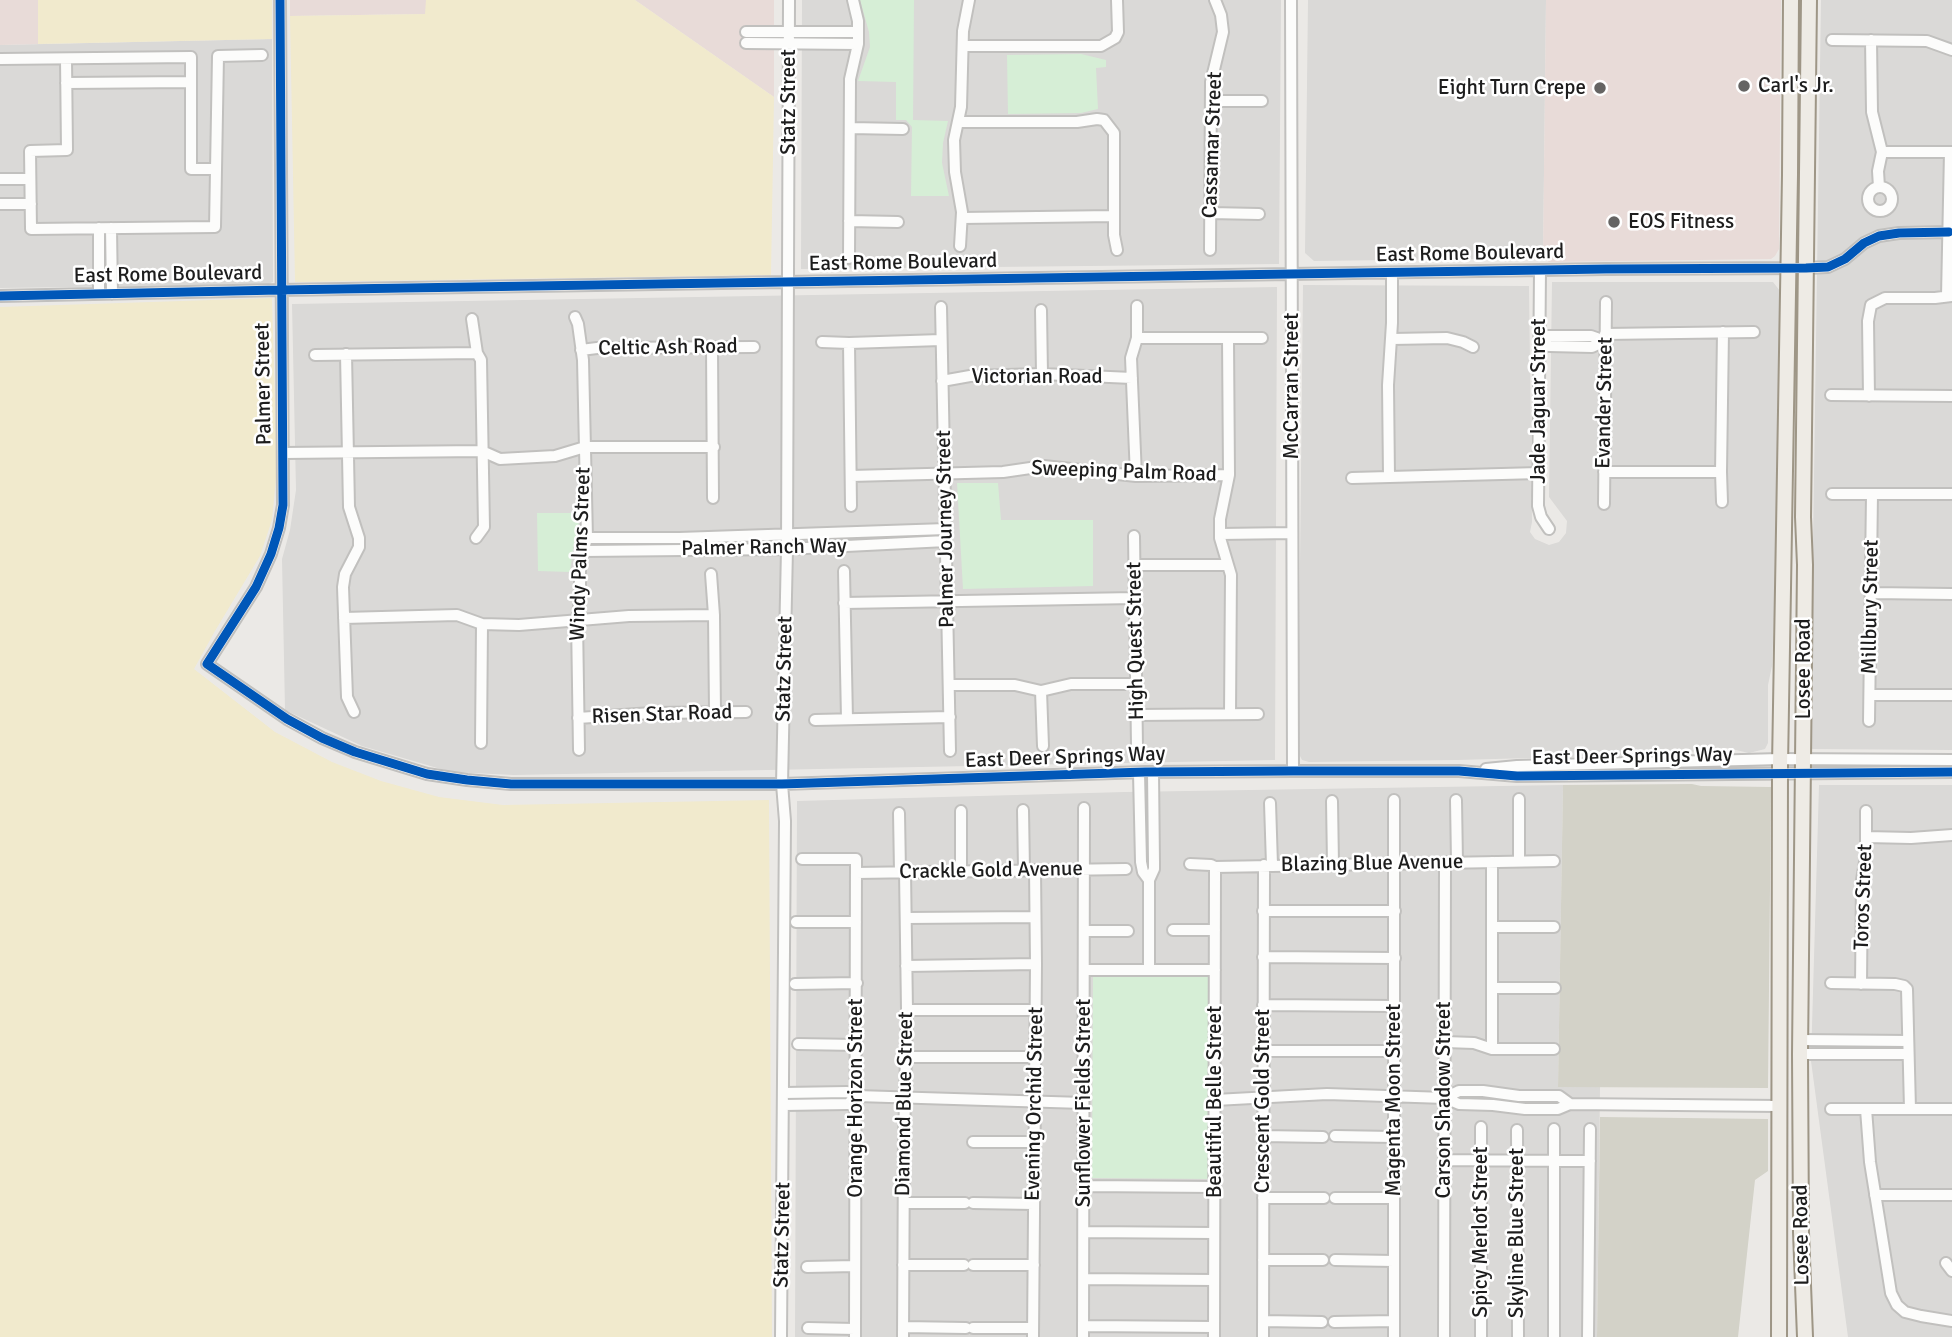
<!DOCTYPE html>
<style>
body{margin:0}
canvas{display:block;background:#ebe9e6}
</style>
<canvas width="1952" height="1337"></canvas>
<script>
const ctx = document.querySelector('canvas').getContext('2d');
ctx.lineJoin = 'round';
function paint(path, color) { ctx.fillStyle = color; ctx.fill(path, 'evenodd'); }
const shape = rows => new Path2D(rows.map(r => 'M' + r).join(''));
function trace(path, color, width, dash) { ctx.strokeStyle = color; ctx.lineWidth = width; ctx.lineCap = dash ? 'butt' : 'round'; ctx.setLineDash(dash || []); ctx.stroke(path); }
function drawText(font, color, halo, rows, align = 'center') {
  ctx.font = font + ' Signika,sans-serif'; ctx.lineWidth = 5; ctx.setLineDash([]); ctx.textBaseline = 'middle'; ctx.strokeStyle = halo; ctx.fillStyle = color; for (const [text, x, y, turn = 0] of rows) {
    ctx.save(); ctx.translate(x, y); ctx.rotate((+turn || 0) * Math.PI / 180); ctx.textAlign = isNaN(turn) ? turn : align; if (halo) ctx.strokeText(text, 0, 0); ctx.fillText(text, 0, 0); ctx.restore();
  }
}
paint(shape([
 [802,0,1281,0,1279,264,801,269],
 [1308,0,1546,0,1543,258,1314,261,1305,253],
 [1821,0,1952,0,1952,750,1810,749],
 [272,39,273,282,268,284,0,288,0,45],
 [1552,282,1773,282,1780,291,1778,519,1772,666,1768,685,1768,743,1765,749,1749,753,1727,748,1704,749,1682,754,1457,760,1309,762,1302,760,1298,752,1303,285,1529,286,1532,522,1530,532,1535,539,1549,545,1559,542,1566,533,1567,521,1549,497],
 [1277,287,1275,760,514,775,451,772,362,746,285,710,282,559,290,530,296,490,292,304],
 [1563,785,1558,1086,1600,1087,1597,1337,795,1337,797,801,1125,792],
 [1819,785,1952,785,1952,1337,1848,1337,1811,1061]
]), '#dad9d7');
paint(shape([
 [0,0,38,0,38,44,0,45],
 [290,0,426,0,426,14,290,16],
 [635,0,774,0,774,97],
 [1546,0,1781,0,1779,249,1775,256,1771,259,1549,262,1543,258]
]), '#e8dbd8');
paint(shape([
 [1692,784,1701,786,1771,787,1768,1088,1558,1087,1563,785],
 [1600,1117,1768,1119,1768,1171,1755,1180,1738,1337,1597,1337]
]), '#d3d2c8');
paint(shape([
 [38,0,272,0,272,39,38,44],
 [426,0,635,0,774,97,771,275,295,282,290,16,425,14],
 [272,298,277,468,272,520,260,556,215,631,194,669,275,732,332,762,381,781,439,797,503,805,769,800,772,1337,0,1337,0,307]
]), '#f1eacd');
paint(shape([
 [860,0,914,0,913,120,948,121,943,143,942,163,949,196,911,196,912,127,906,120,896,120,896,82,858,81,870,47,869,32],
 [1081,54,1106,60,1106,67,1096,68,1098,109,1081,113,1008,114,1007,55],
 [957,483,998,483,1001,520,1093,520,1093,586,963,589],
 [537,513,578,513,579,529,574,543,570,572,538,571],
 [1093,974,1212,974,1212,1179,1092,1178]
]), '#d6eed6');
const minor = shape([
 [280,0,283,505,279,528,271,554,256,587,207,664,287,719,322,738,355,752,427,774,467,780,511,784,782,784,1145,772,1293,771,1459,771,1517,776,1952,772],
 [1291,0,1293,771],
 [746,32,858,32],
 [1832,40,1927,41,1952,50],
 [1871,40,1872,112,1882,152,1878,171,1879,187],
 [746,43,858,44],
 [963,46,1101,46,1115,38,1118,32,1117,0],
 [0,59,191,57,191,169,216,169],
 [66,59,67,150,30,151,31,229,215,227,218,56,262,55],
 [66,83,191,82],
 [1211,101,1262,101],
 [958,122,1077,122,1097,119,1104,120,1114,133,1114,235,1117,250],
 [850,128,903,129],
 [1882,152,1952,152],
 [0,179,30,179],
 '1868 199a12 12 0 1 1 24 0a12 12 0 1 1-24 0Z',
 [0,204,31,204],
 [1210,213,1259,214],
 [962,218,1114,216],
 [849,221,898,222],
 [99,228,99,294],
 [111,228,112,294],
 [960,246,962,212,955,172,954,140,961,107,963,31,969,0],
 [1210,250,1211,82,1223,32,1221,15,1215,0],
 [849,258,850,79,858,44,858,21,853,0],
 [1540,270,1538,506,1541,517,1549,529],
 [0,296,280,290,1606,269,1806,268,1828,267,1845,259,1864,243,1879,236,1899,233,1949,232],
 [1947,296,1950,152],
 [941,307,950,751],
 [1041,310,1042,374],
 [575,317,578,324,583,360,587,538,580,564,580,599,577,621,579,750],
 [472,319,477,353,481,360,484,527,476,538],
 [1605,334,1754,332],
 [1137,338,1262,338],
 [1228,338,1229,475,1220,519,1220,538,1231,575,1230,714],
 [1392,339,1447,338,1463,342,1473,347],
 [1540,340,1549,346,1592,347,1605,341],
 [1540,340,1548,336,1591,336,1605,341],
 [822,342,849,343,941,340],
 [849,343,851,506],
 [712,347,713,498],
 [581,350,597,348,754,347],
 [346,354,349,507,359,538,359,547,345,574,343,587,347,697,354,712],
 [315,355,477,353],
 [942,381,970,376,1042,374,1132,378],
 [1831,395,1952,396],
 [1869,396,1868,321,1871,305,1885,298,1935,298,1952,296],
 [283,453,482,451,500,459,555,456,585,447,714,447],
 [1604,472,1721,472],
 [851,476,1003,472,1044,466,1136,476,1229,475],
 [1136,476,1131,358,1137,338,1137,306],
 [1389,477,1388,385,1392,323,1392,273],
 [1352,478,1539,473],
 [1832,494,1952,494],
 [1722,502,1721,472,1723,332],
 [1604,504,1606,302],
 [1220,534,1292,533],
 [1134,536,1137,746],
 [587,538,679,538,946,529],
 [583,551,787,549,946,541],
 [1135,565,1228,565],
 [844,571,847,719],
 [711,574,714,615,715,712],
 [1871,593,1952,594],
 [844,603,1135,598],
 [344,618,457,615,482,624,519,625,629,616,714,615],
 [949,685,1015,685,1041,691,1071,684,1136,684],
 [1041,691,1043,746],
 [1870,695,1952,695],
 [1136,715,1258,714],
 [578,718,652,713,746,712],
 [815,720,950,717],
 [1869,721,1872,494],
 [481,743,482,624],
 [1486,769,1517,766,1780,759,1952,760],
 [1139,773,1141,862,1143,872,1149,880],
 [1519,799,1519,861],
 [1394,800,1394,1337],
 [1456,800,1457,862],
 [1332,801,1333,864],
 [1270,803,1272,865],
 [1023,810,1024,870],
 [961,811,961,871],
 [899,813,900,872],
 [1866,837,1911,838,1952,835],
 [802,859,856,859,855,1337],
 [1190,864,1211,865,1215,867,1554,861],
 [856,873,1126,869],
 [1263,911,1395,911],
 [906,918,1035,917],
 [796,922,856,922],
 [1493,927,1554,927],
 [1173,930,1215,930],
 [1084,931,1128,931],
 [1263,957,1395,958],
 [906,966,1036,964],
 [1084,970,1215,970],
 [1149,970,1149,880,1154,869,1154,863,1153,772],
 [1831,983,1895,984,1904,986,1907,989,1910,1109],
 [795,984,857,983],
 [1861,984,1862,880,1866,856,1866,811],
 [1493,988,1555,988],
 [1263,1005,1394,1006],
 [907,1010,1036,1010],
 [1800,1040,1908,1041],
 [1445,1042,1474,1043,1492,1049,1554,1049],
 [798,1044,857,1045],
 [1492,1049,1492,862],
 [1263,1051,1395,1051],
 [1800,1054,1908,1054],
 [906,1057,1035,1057],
 [784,1093,847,1092,857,1096,1083,1103],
 [1445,1098,1459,1091,1483,1091,1519,1096,1559,1096,1570,1104],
 [1215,1100,1327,1094,1445,1098,1459,1104,1493,1105,1525,1109,1558,1109,1570,1104,1780,1106],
 [784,1105,848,1104,857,1096],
 [1831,1109,1952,1109],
 [1866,1109,1870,1162,1891,1293,1897,1305,1905,1312,1921,1316,1952,1321],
 [1554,1129,1554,1337],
 [1517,1130,1518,1337],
 [1263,1136,1323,1137],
 [1335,1136,1393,1137],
 [973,1142,1035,1142],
 [1444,1160,1590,1161],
 [1084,1186,1215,1187],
 [1875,1195,1952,1195],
 [1263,1198,1324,1198],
 [1335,1198,1394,1198],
 [904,1203,965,1203],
 [973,1203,1034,1204],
 [1085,1232,1214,1233],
 [1263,1260,1323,1260],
 [1335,1260,1394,1261],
 [1946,1263,1952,1271],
 [903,1265,964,1265],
 [973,1265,1034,1265],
 [807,1267,855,1266],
 [1084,1279,1214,1280],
 [1263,1321,1322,1322],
 [1334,1322,1394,1321],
 [1083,1326,1214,1327],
 [903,1327,966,1328],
 [808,1328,855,1329],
 [973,1328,1033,1328],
 [781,1337,785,821,782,784,787,549,789,0],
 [903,1337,904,1142,907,1010,905,872],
 [1033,1337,1036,964,1035,870],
 [1083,1337,1084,808],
 [1214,1337,1215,867],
 [1263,1337,1264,865],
 [1444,1337,1445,862],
 [1481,1337,1481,1127],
 [1588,1337,1590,1129]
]);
const major = shape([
 [1779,1337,1780,765,1790,175,1791,0],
 [1805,1337,1801,1232,1800,1054,1805,565,1803,517,1809,0]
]);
trace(minor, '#c1c0be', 14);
trace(major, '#9e9686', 18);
trace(minor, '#fcfcfb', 10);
trace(major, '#eeebe5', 14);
trace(shape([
 [280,0,283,505,279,528,271,554,256,587,207,664,287,719,322,738,355,752,427,774,467,780,511,784,782,784,1145,772,1293,771,1459,771,1517,776,1952,772],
 [0,296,280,290,1606,269,1806,268,1828,267,1845,259,1864,243,1879,236,1899,233,1949,232]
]), '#0057b8', 9);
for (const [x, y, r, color] of [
 [1744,86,7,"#656463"],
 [1600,88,7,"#656463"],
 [1614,222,7,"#656463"]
]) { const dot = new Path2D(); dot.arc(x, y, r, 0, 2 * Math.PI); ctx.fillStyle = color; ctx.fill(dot); trace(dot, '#fff', 2.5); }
drawText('21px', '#1d1d1d', '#fff', [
 ["Carl's Jr.",1758,86],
 ["Eight Turn Crepe",1586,88,"right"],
 ["EOS Fitness",1628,222]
], 'left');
drawText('21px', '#1d1d1d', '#fff', [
 ["Statz Street",789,102,-90],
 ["Cassamar Street",1213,145,-88],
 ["East Rome Boulevard",1470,254,-1],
 ["East Rome Boulevard",903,263,-1],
 ["East Rome Boulevard",168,275,-1],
 ["Celtic Ash Road",668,348,-1],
 ["Victorian Road",1037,377],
 ["Palmer Street",264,384,-91],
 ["McCarran Street",1292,386,-90],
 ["Jade Jaguar Street",1539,401,-90],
 ["Evander Street",1605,403,-89],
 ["Sweeping Palm Road",1124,472,2],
 ["Palmer Journey Street",946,529,-91],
 ["Palmer Ranch Way",764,548,-1],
 ["Windy Palms Street",581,554,-88],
 ["Millbury Street",1871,607,-89],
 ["High Quest Street",1136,641,-91],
 ["Statz Street",785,669,-89],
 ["Losee Road",1804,669,-90],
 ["Risen Star Road",662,715,-2],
 ["East Deer Springs Way",1632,757,-1],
 ["East Deer Springs Way",1065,758,-2],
 ["Blazing Blue Avenue",1372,864,-1],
 ["Crackle Gold Avenue",991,871,-1],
 ["Toros Street",1864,897,-88],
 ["Orange Horizon Street",856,1098,-90],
 ["Magenta Moon Street",1394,1100,-90],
 ["Carson Shadow Street",1444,1100,-90],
 ["Crescent Gold Street",1263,1101,-90],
 ["Beautiful Belle Street",1215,1102,-90],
 ["Sunflower Fields Street",1084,1103,-90],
 ["Diamond Blue Street",905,1104,-89],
 ["Evening Orchid Street",1035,1104,-89],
 ["Spicy Merlot Street",1481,1232,-90],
 ["Skyline Blue Street",1517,1233,-90],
 ["Statz Street",783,1235,-89],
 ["Losee Road",1802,1235,-91]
]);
</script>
